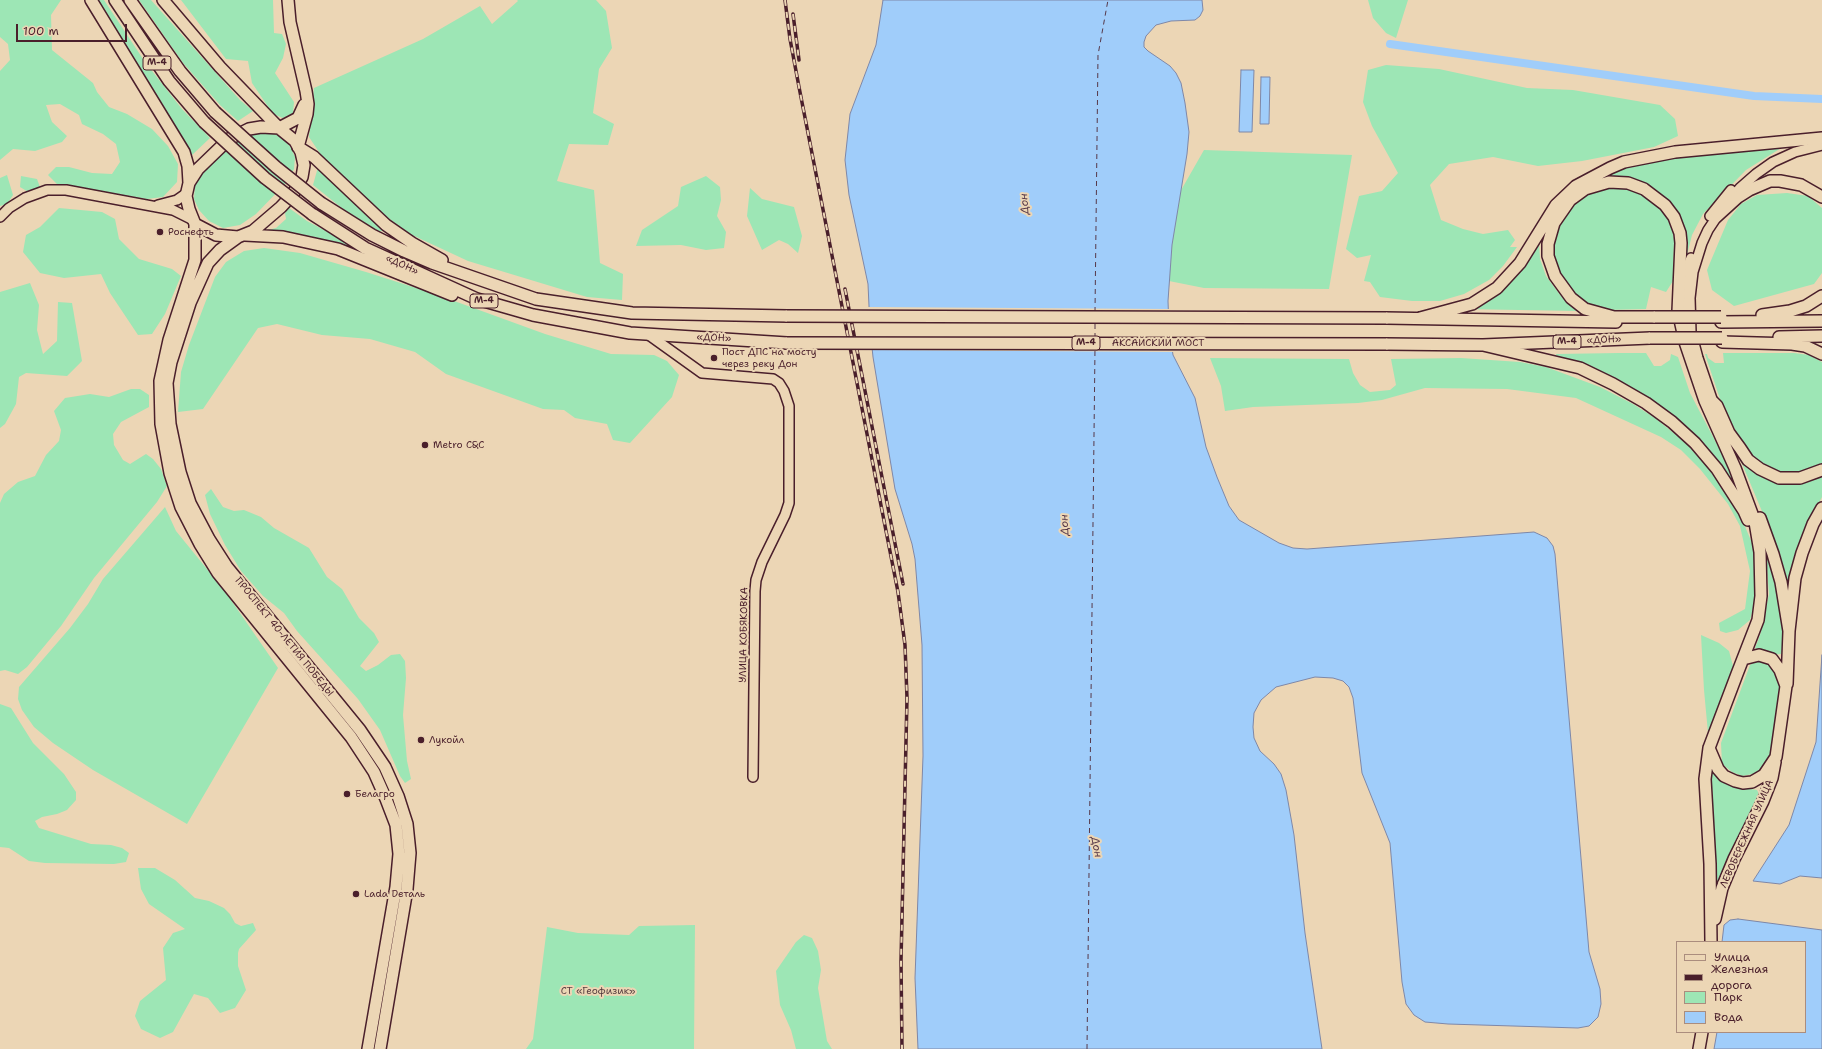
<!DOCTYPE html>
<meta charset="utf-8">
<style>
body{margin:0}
#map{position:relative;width:1822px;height:1049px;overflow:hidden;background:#ecd6b5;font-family:"Shantell Sans",sans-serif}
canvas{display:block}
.legend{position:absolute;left:1676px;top:941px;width:130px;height:92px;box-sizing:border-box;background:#ecd6b5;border:1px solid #ab8d7e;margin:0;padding:5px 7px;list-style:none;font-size:12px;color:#4a1f2b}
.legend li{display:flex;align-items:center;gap:8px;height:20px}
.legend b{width:20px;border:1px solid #ab8d7e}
.scale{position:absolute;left:16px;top:24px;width:111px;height:18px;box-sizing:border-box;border:2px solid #4a1f2b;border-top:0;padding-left:5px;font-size:12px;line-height:14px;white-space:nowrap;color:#4a1f2b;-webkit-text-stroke:3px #ecd6b5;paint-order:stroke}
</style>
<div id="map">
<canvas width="1822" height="1049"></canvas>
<ul class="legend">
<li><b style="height:5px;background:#ecd6b5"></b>Улица</li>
<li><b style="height:5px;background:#4a1f2b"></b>Железная дорога</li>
<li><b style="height:11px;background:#9de6b5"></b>Парк</li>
<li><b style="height:11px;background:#a0cdfa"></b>Вода</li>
</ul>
<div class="scale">100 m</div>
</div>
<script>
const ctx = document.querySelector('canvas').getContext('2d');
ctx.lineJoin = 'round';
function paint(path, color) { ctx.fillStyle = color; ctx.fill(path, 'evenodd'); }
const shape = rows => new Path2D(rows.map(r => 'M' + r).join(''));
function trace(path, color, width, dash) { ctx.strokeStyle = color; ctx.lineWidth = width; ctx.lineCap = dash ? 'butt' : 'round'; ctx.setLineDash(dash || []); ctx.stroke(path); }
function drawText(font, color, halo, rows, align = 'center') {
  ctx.font = font + ' "Shantell Sans",sans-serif'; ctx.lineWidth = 4; ctx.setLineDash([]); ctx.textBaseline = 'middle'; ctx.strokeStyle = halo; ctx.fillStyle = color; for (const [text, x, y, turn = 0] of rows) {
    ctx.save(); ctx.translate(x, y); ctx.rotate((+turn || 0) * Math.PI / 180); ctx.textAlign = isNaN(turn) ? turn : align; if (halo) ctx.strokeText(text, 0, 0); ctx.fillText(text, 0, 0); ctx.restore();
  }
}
paint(shape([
 [0,0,61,0,51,15,52,50,93,83,97,92,109,107,127,114,152,129,168,146,178,164,177,182,163,197,147,199,57,184,48,175,56,167,69,167,92,173,112,174,120,162,116,144,103,134,82,124,79,115,60,104,46,105,52,122,67,136,62,142,35,151,13,149,0,160,0,71,10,60,8,44,0,37],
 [97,0,104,0,145,62,182,109,210,138,191,156,162,103],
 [139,0,151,0,240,100,253,111,238,121,220,105,183,63],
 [181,0,273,0,274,33,282,34,286,44,283,58,275,73,294,102,293,113,283,118,273,114,252,83,248,61,226,59],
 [517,0,596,0,606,11,612,48,599,69,593,113,614,124,608,145,569,144,557,181,594,190,600,263,623,274,622,300,587,297,468,261,410,234,369,204,325,161,309,137,314,88,423,39,480,6,492,24,518,1],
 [1368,0,1408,0,1396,38,1386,33,1373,18],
 [1386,65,1439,69,1527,88,1573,90,1660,105,1675,119,1678,136,1654,147,1582,161,1538,166,1493,157,1449,164,1430,185,1441,220,1463,229,1483,234,1508,230,1515,240,1510,247,1517,247,1503,266,1489,280,1464,294,1440,301,1412,301,1380,297,1370,282,1364,281,1371,255,1357,258,1346,249,1359,196,1382,191,1398,173,1372,126,1363,102,1368,70],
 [247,132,267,132,280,136,290,146,295,157,294,169,286,183,256,214,240,225,223,228,209,221,199,210,194,199,195,183,204,169,217,155],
 [1786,145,1746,170,1703,214,1692,235,1683,271,1683,229,1675,209,1664,197,1642,183,1589,182,1613,171,1648,161,1690,155],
 [1204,150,1352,155,1329,289,1204,288,1169,281,1172,245,1180,192],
 [318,167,336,185,384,231,378,231,343,209,313,185],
 [7,175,13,195,7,204,0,206,0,178],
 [21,176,37,179,40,187,30,193,20,187],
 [706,176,720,187,721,200,717,216,726,232,724,248,706,250,681,245,636,246,642,230,678,206,681,187],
 [1613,187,1625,188,1638,191,1660,206,1668,215,1672,227,1674,240,1673,281,1666,292,1651,287,1646,309,1606,310,1586,305,1571,293,1560,277,1552,249,1562,214,1577,199,1593,191],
 [750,188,762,199,794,207,802,236,798,253,788,244,779,240,762,250,747,216],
 [1787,193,1808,196,1822,208,1822,273,1814,284,1734,306,1712,290,1707,270,1728,220,1741,204,1757,195],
 [59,208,102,212,115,219,119,239,139,259,172,269,181,276,165,314,152,334,138,335,110,293,101,274,64,278,40,273,23,252,26,235,40,227],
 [289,208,307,221,377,258,329,243,268,230,276,228,286,219,285,213],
 [1539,242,1540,259,1546,276,1561,296,1578,311,1461,309,1474,304],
 [264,248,300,253,366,272,435,294,545,334,611,354,654,355,667,361,679,375,672,397,630,443,613,440,607,424,575,418,564,410,543,409,446,374,415,352,370,339,322,335,277,324,258,328,203,409,178,412,181,372,189,345,215,277,226,262,244,251],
 [30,283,39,305,37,330,43,354,57,341,58,302,72,303,82,361,67,376,26,373,19,377,16,404,5,424,0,428,0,292],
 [1619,353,1646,353,1654,366,1661,366,1670,360,1671,354,1678,357,1690,393,1742,492,1738,492,1722,466,1675,419,1557,357,1556,354],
 [1723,353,1794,353,1809,355,1822,362,1822,466,1809,471,1794,473,1778,471,1755,459,1743,445,1722,405,1705,354,1707,354,1708,358,1715,363,1724,363],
 [1210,358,1349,359,1353,373,1360,385,1370,392,1390,390,1396,385,1391,359,1461,358,1520,362,1546,367,1600,387,1633,404,1655,418,1686,443,1708,468,1738,510,1755,550,1755,602,1750,620,1738,630,1726,633,1720,631,1719,623,1745,609,1750,571,1740,526,1728,504,1700,469,1681,450,1661,437,1576,398,1507,389,1425,388,1382,400,1358,403,1253,407,1225,411,1221,386],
 [131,389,140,389,149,395,149,407,121,422,113,434,114,445,123,460,130,464,146,454,153,459,161,469,167,486,157,502,94,578,61,626,27,667,18,674,5,670,0,671,0,503,4,494,18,482,35,476,46,455,59,441,61,430,54,411,65,398,90,394,109,397],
 [1738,454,1785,482,1806,483,1822,477,1822,497,1804,531,1795,557,1789,577,1788,595,1784,568,1774,540],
 [211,489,223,507,234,511,244,510,261,517,274,528,309,548,327,577,342,589,359,618,374,633,379,642,360,666,366,671,378,665,391,655,400,654,405,661,406,678,403,715,407,761,411,779,405,783,400,776,380,730,358,699,297,631,284,613,263,596,241,571,225,545,210,514,205,495],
 [165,507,176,531,224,590,278,668,187,824,93,770,53,743,34,727,22,710,18,699,19,687,70,628,88,604,103,579],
 [1766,556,1771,557,1782,613,1785,638,1781,654,1771,655,1755,648,1760,635,1769,594],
 [1701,635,1719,643,1729,651,1733,666,1729,683,1708,733,1704,690],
 [1758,659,1768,662,1781,676,1778,712,1768,763,1758,773,1742,776,1732,772,1722,764,1721,743,1750,665],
 [0,704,11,708,33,743,64,774,76,792,76,800,67,810,57,814,42,817,35,821,39,828,91,844,111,845,122,848,129,853,126,862,114,864,45,863,29,861,9,848,0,847],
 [1711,766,1721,780,1732,786,1757,790,1759,794,1758,799,1717,894],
 [138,868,155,868,175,880,195,898,209,901,224,908,230,914,235,923,241,926,253,923,256,930,239,949,238,953,238,966,246,990,235,1008,220,1013,208,998,194,994,173,1032,160,1038,141,1029,135,1016,140,1001,166,980,163,948,173,933,185,929,149,904,141,889],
 [695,925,694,1049,526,1049,533,1039,547,927,578,933,629,935,639,926],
 [804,935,812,938,818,951,821,970,818,988,827,1041,832,1049,796,1049,791,1030,780,1005,776,971,796,942]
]), '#9de6b5');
const water = shape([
 [883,0,1202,0,1203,10,1200,16,1195,20,1171,21,1156,25,1146,36,1144,42,1144,47,1148,51,1170,66,1176,73,1181,83,1185,103,1189,132,1187,154,1172,245,1168,301,1169,328,1173,355,1195,398,1206,447,1217,477,1229,506,1239,520,1279,543,1293,548,1307,549,1534,532,1547,538,1553,546,1555,554,1589,952,1600,989,1601,1004,1598,1017,1589,1026,1578,1028,1448,1024,1425,1022,1414,1015,1406,1004,1402,982,1390,843,1362,773,1353,698,1349,687,1343,681,1333,678,1315,677,1276,687,1261,700,1254,713,1253,727,1254,738,1260,751,1274,764,1281,774,1286,790,1294,835,1305,933,1322,1049,918,1049,915,978,923,756,922,645,915,559,912,544,895,489,873,357,870,328,868,284,849,195,845,160,850,114,876,45,883,0],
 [1241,70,1254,70,1252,132,1239,132,1241,70],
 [1261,77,1270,77,1269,124,1260,124,1261,77],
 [1822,655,1822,878,1800,876,1780,884,1753,881,1789,825,1816,742,1822,655],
 [1738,919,1822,930,1822,1049,1714,1049,1717,1032,1805,1032,1805,942,1722,942,1724,925,1730,920,1738,919]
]);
paint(water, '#a0cdfa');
trace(water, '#7e87a7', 1);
paint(shape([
 [867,307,1170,309,1175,352,870,350]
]), '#ecd6b5');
trace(shape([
 [1390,44,1754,96,1822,99]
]), '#a0cdfa', 8);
trace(shape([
 [1095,312,1098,55,1108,0],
 [1095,338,1095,322],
 [1087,1049,1095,348]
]), '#57394a', 1, [5, 4]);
const minor = shape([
 [1730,200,1740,188,1756,174,1773,162,1795,152,1822,145],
 [158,205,177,200,187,193],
 [1710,216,1731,190],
 [0,217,9,208,25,198,47,190,66,190,173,210,193,220],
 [1684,322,1683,297,1686,270,1691,258],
 [649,335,702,373,773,379,779,383,784,391,789,406,789,503,785,515,762,562,756,580,755,591,753,777],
 [1713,402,1698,358,1691,332,1690,298,1693,272,1702,243,1708,230,1720,212]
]);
const major = shape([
 [91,0,184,152,188,166,189,183],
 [115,0,169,81,204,122],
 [130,0,180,71,215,112],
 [163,0,220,67,279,128,298,118,304,105],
 [288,0,290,22,306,91,308,104,307,114,298,147,314,157,386,225,412,243,442,260],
 [321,203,372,235,404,251,432,263,536,299,632,313,787,316],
 [312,214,365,248,477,299,533,315,630,333,787,343],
 [1716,217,1738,197,1749,190,1770,181,1780,181,1801,185,1822,197],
 [195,224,195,260,169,340,160,381,161,424,170,473,181,507,200,544,218,573,351,737,374,772,386,799,396,825,399,854,396,887,368,1049],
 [245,235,283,237,338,249,452,295],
 [238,237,216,235,195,224,189,209,186,196,189,183,198,169,229,139,249,129,261,127,279,128,295,141,301,152,304,165,302,177,293,194,281,207,253,231,238,237,220,250,208,263,190,303,171,362,167,383,170,424,180,472,190,503,209,539,227,567,360,730,385,767,398,796,407,824,410,853,407,889,380,1049],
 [1762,315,1790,311,1806,306,1822,296],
 [1655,317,1614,317,1585,309,1571,298,1555,276,1548,256,1548,244,1554,223,1570,200,1585,189,1609,182,1628,183,1644,189,1665,205,1674,217,1680,233,1681,243,1678,311,1685,342,1705,401,1735,468,1755,522,1760,552,1761,596,1758,620,1737,674,1709,748,1718,769,1724,776,1735,781,1743,783,1752,782,1764,775,1776,757,1786,686,1780,670,1772,659,1759,655,1743,659],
 [1386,318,1616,322],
 [1420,318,1472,304,1497,288,1520,263,1556,205,1576,186,1610,168,1624,162,1675,152,1822,138],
 [1721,322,1822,321],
 [1779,337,1822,336],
 [1722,342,1792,344,1805,346,1822,354],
 [1386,344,1483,345,1650,338],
 [1483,345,1580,368,1613,384,1646,403,1672,422,1695,443,1717,469,1744,511,1748,520],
 [1713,402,1717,406,1729,433,1740,448,1748,460,1760,469,1779,478,1800,478,1822,470],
 [1760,518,1773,554,1781,582,1789,631],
 [1787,684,1789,631,1795,578,1802,553,1813,524,1822,508],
 [1709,748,1705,779,1710,864,1711,942],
 [1715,919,1722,888,1734,859,1763,801,1772,778,1775,762],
 [1699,1049,1702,1032]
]);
trace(minor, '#4a1f2b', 12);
trace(major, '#4a1f2b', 14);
trace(minor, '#ecd6b5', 9);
trace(major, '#ecd6b5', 11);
const rail = shape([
 [785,0,790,39,799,87,898,592,905,645,907,698,901,961,902,1049],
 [793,14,799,60],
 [845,289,903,584]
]);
trace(rail, '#4a1f2b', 3.5);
trace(rail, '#ecd6b5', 2, [6]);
const majorBridge = shape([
 [215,112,276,167,321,203],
 [204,122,265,178,312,214],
 [787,316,1386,318],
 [1655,317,1721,317],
 [1650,338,1722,338],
 [787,343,1386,344]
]);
trace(majorBridge, '#4a1f2b', 14, []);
trace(majorBridge, '#ecd6b5', 11);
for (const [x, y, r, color] of [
 [160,232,4,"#4a1f2b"],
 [714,358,4,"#4a1f2b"],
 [425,445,4,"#4a1f2b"],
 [421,740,4,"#4a1f2b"],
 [347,794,4,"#4a1f2b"],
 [356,894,4,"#4a1f2b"]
]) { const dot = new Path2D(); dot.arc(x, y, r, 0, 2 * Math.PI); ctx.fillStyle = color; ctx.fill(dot); trace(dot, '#ecd6b5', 1.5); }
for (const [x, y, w] of [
 [157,63,28],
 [484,301,28],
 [1567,342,28],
 [1086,343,28]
]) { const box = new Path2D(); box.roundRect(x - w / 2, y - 7, w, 14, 3); ctx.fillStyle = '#ecd6b5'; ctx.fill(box); trace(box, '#4a1f2b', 1); }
drawText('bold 9px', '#4a1f2b', null, [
 ["М-4",157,63],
 ["М-4",484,301],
 ["М-4",1567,342],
 ["М-4",1086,343]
]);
drawText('10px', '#4a1f2b', '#ecd6b5', [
 ["Роснефть",168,232],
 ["Пост ДПС на мосту",722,352],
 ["через реку Дон",722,364],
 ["Metro C&C",433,445],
 ["Лукойл",429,740],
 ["Белагро",355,794],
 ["Lada Dеталь",364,894]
], 'left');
drawText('10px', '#4a1f2b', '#ecd6b5', [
 ["«ДОН»",402,265,25],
 ["«ДОН»",714,338,3],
 ["«ДОН»",1604,340,-2],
 ["АКСАЙСКИЙ МОСТ",1158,343],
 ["УЛИЦА КОБЯКОВКА",744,635,-89],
 ["ПРОСПЕКТ 40-ЛЕТИЯ ПОБЕДЫ",284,637,51],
 ["ЛЕВОБЕРЕЖНАЯ УЛИЦА",1747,834,-66]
]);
drawText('10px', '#563d40', '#ecd6b5', [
 ["СТ «Геофизик»",598,991]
]);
drawText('italic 11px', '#57394a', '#ecd6b5', [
 ["Дон",1025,204,-94],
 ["Дон",1065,525,-93],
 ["Дон",1096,847,79]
]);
</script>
